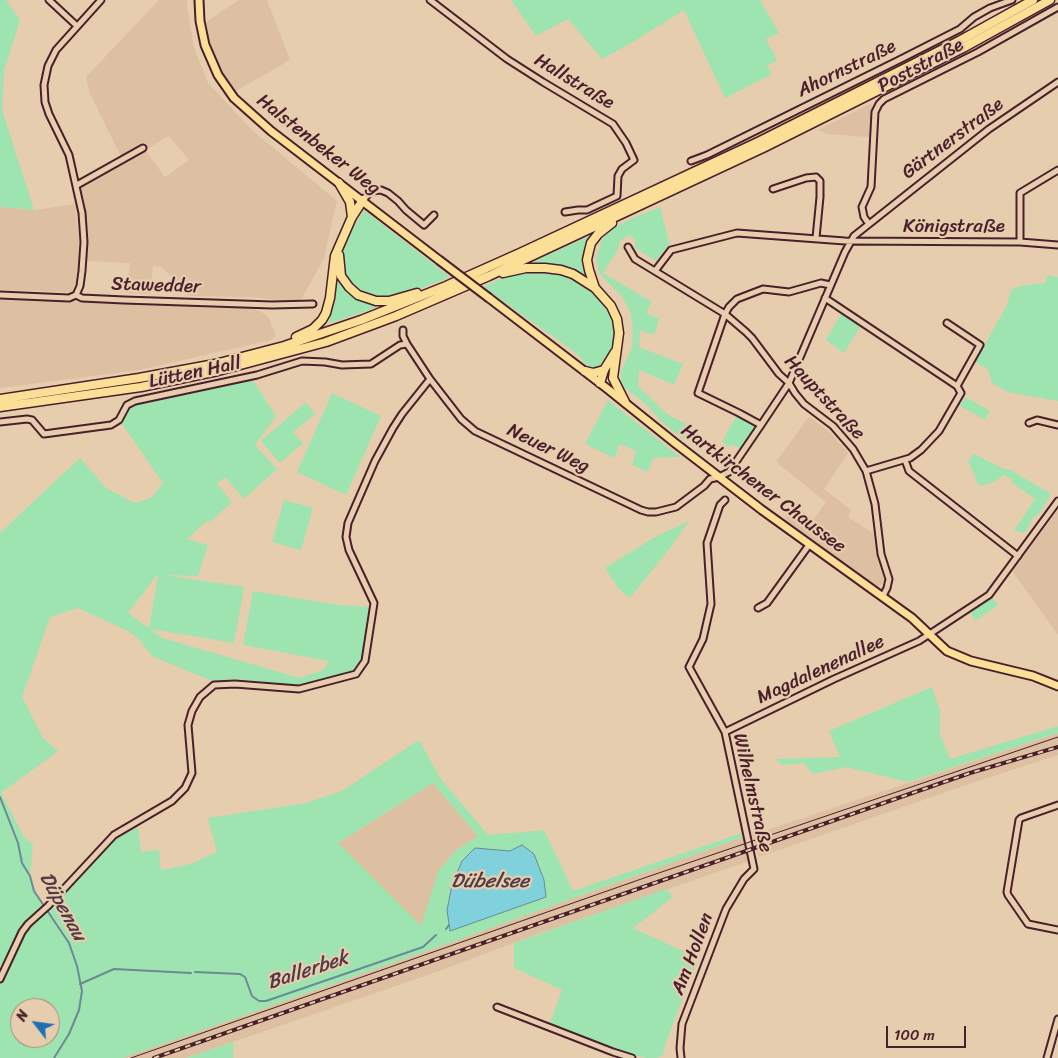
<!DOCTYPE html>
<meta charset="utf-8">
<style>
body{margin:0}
#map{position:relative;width:1058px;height:1058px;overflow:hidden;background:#e6cdae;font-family:Sriracha,sans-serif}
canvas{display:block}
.north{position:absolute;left:10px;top:998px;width:50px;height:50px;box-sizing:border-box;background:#e6cdae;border:1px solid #a8877a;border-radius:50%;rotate:300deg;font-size:14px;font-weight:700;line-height:20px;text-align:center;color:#4a1f2b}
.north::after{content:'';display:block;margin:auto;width:18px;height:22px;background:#1f6fb2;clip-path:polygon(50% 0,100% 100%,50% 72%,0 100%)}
.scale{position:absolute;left:886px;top:1026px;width:80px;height:22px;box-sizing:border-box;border:2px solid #4a1f2b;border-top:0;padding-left:6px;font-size:15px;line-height:18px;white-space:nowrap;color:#4a1f2b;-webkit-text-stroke:4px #e6cdae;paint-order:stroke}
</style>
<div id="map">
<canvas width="1058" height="1058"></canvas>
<div class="north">N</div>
<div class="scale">100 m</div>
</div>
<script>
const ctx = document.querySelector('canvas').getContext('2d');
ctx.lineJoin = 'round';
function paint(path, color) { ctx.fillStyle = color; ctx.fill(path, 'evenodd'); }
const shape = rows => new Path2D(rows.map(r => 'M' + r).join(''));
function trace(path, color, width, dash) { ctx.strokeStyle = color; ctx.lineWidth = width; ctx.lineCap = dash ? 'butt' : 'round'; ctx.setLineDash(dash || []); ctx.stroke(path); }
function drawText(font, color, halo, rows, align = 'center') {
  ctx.font = font + ' Sriracha,sans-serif'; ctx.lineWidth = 4.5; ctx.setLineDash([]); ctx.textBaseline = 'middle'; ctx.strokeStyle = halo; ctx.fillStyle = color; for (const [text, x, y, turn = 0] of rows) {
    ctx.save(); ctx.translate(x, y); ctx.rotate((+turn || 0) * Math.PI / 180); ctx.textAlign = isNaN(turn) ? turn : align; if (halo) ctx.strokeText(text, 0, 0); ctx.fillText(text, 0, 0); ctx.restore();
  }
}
paint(shape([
 [159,0,187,0,187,7,194,48,208,83,253,131,337,201,324,258,300,302,250,297,189,296,162,267,153,266,150,294,126,293,130,263,87,261,87,228,84,198,78,182,121,157,89,91,86,77],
 [169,136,189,160,165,177,145,150],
 [239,0,267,0,290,60,234,92,221,71,211,47,206,22],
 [872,103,869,137,828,134,818,130],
 [75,204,79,242,77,278,72,291,66,292,0,290,0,207,34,210],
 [0,299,254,308,268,316,276,336,271,340,139,370,0,388],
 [809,417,831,433,848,453,824,489,851,510,848,517,873,533,877,556,884,580,880,586,877,586,866,579,784,518,794,505,814,519,826,502,776,462],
 [1058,510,1058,635,1012,571],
 [1058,733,1058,755,975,782,759,857,752,835],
 [433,783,478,836,455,851,438,872,421,927,338,843],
 [743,837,749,861,532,936,431,974,186,1058,123,1058,441,946]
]), '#ddbfa2');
paint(shape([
 [0,0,6,0,20,20,4,71,2,110,34,210,0,207],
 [511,0,760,0,779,33,766,39,777,60,767,66,772,74,725,98,684,10,633,42,602,59,568,19,536,36],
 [660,207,670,247,664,250,656,261,635,248,635,239,629,235,620,241,617,251,603,273,652,302,646,313,659,319,654,335,640,330,639,347,683,364,674,385,639,370,638,386,667,414,690,426,684,440,661,421,647,405,621,385,621,371,632,348,633,329,631,314,623,298,599,273,596,258,602,240,607,234,617,226,631,219],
 [364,210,450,277,412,292,382,298,370,297,361,293,352,287,345,277,341,259,344,244],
 [591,235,588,281,531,265,531,263],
 [335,266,355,296,365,302,386,304,331,323,327,317,332,305],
 [535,270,559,273,572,277,591,289,610,309,615,322,616,332,615,343,602,366,596,369,590,368,576,353,483,287,512,274],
 [1047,275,1058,277,1058,401,1008,392,992,383,988,369,975,362,1007,305,1011,290,1020,286,1045,283],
 [841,314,860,327,844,353,826,340],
 [252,379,276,416,255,445,277,469,244,499,225,477,217,484,232,502,210,522,208,520,187,539,208,545,198,576,164,575,244,587,234,643,151,629,162,638,300,678,323,670,329,661,243,645,253,591,339,605,370,607,363,659,354,671,298,687,236,679,212,681,152,656,138,638,128,631,78,608,50,617,22,697,43,738,58,751,1,793,24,837,33,845,30,876,34,891,43,907,40,910,44,915,116,839,138,827,141,852,159,850,161,870,191,864,217,852,208,818,306,803,342,791,419,740,440,778,488,835,544,830,573,891,742,833,743,837,441,946,123,1058,0,1058,0,983,5,972,0,965,0,533,80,458,106,488,135,503,151,498,163,483,120,421,129,406,137,402,191,392],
 [157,575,158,576,149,628,128,613],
 [433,783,478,836,455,851,438,872,421,926,338,843],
 [475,848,510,851,462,861],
 [20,1008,50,1008,50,1038,20,1038],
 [332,393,381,416,346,495,297,472],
 [965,397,990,411,985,420,960,406],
 [608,400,680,457,653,458,648,472,632,465,636,451,620,444,614,458,585,444],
 [306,402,315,414,293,432,303,443,280,463,261,441],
 [737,415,756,425,740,449,732,444,729,447,722,442],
 [974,454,1004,469,1009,469,1051,494,1039,514,1034,517,1025,533,1014,531,1035,499,1012,483,1012,479,1004,475,994,482,979,486,968,461],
 [284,500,313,508,301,550,272,542],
 [689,521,670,548,630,598,618,588,605,568,655,537],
 [991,596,998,605,975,621,969,610],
 [932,687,940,711,940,734,950,759,1058,726,1058,733,908,782,846,767,813,774,804,763,782,765,775,759,840,757,829,731],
 [666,889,673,897,633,928,698,958,664,1048,663,1055,657,1058,647,1058,621,1052,549,1026,562,990,514,968,514,943],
 [234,1042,233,1058,186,1058]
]), '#9ee4b0');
const water = shape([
 [522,845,534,854,544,880,546,897,450,931,447,910,452,885,462,861,475,848,510,851,522,845]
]);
paint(water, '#81d1dd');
trace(water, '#6b8a96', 1);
trace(shape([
 [0,797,18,843,22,863,30,876,34,891,69,943,77,966,82,991,79,1010,69,1034,54,1058],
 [446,929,449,925],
 [195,972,240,974,245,977,252,996,259,1001,266,1001,423,947,436,935],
 [80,984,114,969,191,973]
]), '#6b8a96', 2);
const minor = shape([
 [49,0,77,26],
 [430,0,507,59,543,82,613,124,626,143,634,160,622,169,618,176,617,196,587,210,578,210,565,212],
 [691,161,707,155,901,59,960,29,974,17,990,8,1012,0],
 [77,185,143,148],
 [773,189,806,178,816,177,820,181,820,197,816,238],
 [363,200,371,191,381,190,388,193,398,201,406,210,424,225,434,215],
 [869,224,864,217,862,207,871,187,875,112,879,104,884,99,978,52,1058,7],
 [1020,242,1020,193,1058,170],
 [628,247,635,259,725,314,746,332,752,338,779,374,789,383,795,393,804,404,833,426,853,449,866,471,875,504,881,554,889,579,887,588,883,596],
 [655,271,671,250,737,233,845,241,1020,242,1058,245],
 [0,295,69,298,76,295,82,298,124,300,272,305,313,304],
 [76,295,80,286,82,271,84,242,82,213,69,155,49,114,45,102,44,85,48,66,56,50,101,0],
 [825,298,957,386,961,393,939,431,921,450,910,458,866,471],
 [947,323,980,345,957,386],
 [403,330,403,336,407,344,430,379,461,419,475,431,641,510,648,512,656,512,676,507,704,486,710,479,719,477,729,472,761,425,789,383,845,252,854,236,989,129,1058,82],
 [0,422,27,419,32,420,44,434,111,425,119,420,127,405,135,401,257,375,302,361,325,362,342,365,371,364,400,345,407,344],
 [1029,423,1037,420,1058,425],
 [761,425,739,413,698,393,725,314,729,307,737,299,763,289,789,292,821,283,830,285],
 [905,460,909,471,1018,556],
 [758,608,767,603,809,545],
 [725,732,834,679,919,641,989,595,1058,501],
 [1058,805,1021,818,1019,820,1007,892,1008,895,1028,924,1058,930],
 [0,979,22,932,28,924,48,906,114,835,172,801,185,788,192,773,188,725,192,711,200,697,214,685,235,684,299,689,356,674,365,661,374,603,349,550,346,537,348,523,375,461,393,428,402,414,430,379],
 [497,1007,613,1052,632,1058],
 [681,1058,680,1048,682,1024,726,909,744,879,754,869,725,732,689,667,703,639,711,604,707,543,720,505,725,500],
 [1047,1058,1058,1019]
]);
const major = shape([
 [199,0,200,21,205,45,218,75,234,98,271,131,439,260],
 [489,298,609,390,675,443,762,510,912,618,947,651,971,661,1033,676,1058,686]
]);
const highway = shape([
 [339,183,350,202,352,217],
 [339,255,341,276,349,287,358,295,376,301,389,301,417,293],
 [503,273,526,268,545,268,561,270,573,274,595,288,611,306,617,319,619,333,613,378,625,402],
 [595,288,589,270,587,260,589,251,591,243,598,234,612,223],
 [296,337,313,329,322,320,326,313,330,298,335,256,352,217,363,200],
 [585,371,593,373,604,370],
 [600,383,604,370,615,352],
 [0,399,139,378,215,364,284,346,361,320,446,286,520,253,760,141,959,41,1033,0],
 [0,407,141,387,218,371,326,342,396,316,489,276,763,148,963,48,1050,0]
]);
trace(minor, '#4a1f2b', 9);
trace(major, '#4a1f2b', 11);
trace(highway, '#4a1f2b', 11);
trace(minor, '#e6cdae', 5);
trace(major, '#fbdf96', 7);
trace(highway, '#fbdf96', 8);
trace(shape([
 [131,1058,647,877,1058,737]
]), '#4a1f2b', 1);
const rail = shape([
 [154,1058,895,799,970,773,1058,747]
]);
trace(rail, '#4a1f2b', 4);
trace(rail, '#e6cdae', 2, [5.5]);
const majorBridge = shape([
 [439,260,489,298]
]);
trace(majorBridge, '#4a1f2b', 11, []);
trace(majorBridge, '#fbdf96', 7);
drawText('19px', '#4a1f2b', '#e6cdae', [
 ["Poststraße",921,66,-28],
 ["Ahornstraße",847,69,-26],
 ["Hallstraße",574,82,31],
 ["Gärtnerstraße",953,139,-37],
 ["Halstenbeker Weg",318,145,38],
 ["Königstraße",954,227],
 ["Stawedder",156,286,2],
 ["Lütten Hall",195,373,-12],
 ["Hauptstraße",824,398,47],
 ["Neuer Weg",548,449,26],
 ["Hartkirchener Chaussee",763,489,37],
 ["Magdalenenallee",821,670,-25],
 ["Wilhelmstraße",752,793,77],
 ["Am Hollen",693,954,-69]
]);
drawText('italic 20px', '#523a46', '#e6cdae', [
 ["Dübelsee",490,882],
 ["Düpenau",62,907,61],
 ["Ballerbek",308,971,-18]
]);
</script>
